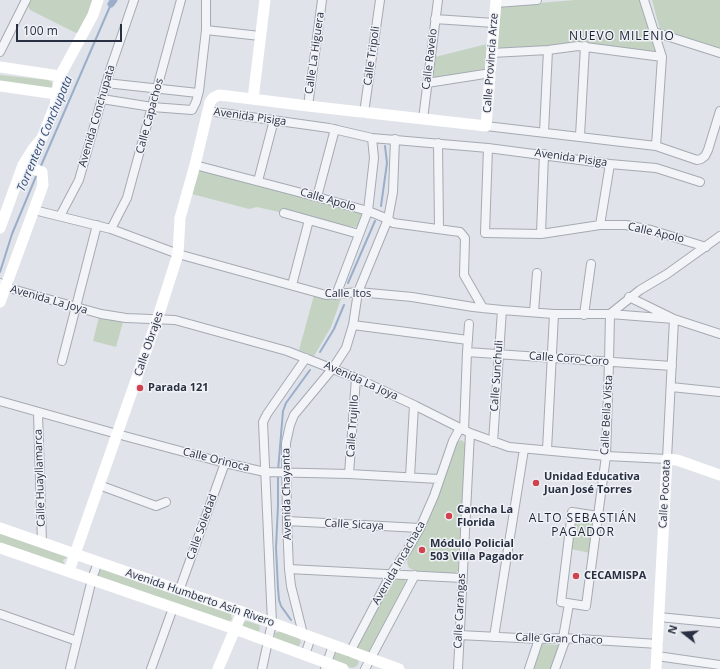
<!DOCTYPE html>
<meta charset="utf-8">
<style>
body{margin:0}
#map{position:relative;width:720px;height:669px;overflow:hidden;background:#e0e3e9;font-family:"Open Sans",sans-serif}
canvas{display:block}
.north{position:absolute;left:664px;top:613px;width:40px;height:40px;-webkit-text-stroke:3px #f0f2f7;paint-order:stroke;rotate:287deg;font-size:11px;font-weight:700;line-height:16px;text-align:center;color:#283041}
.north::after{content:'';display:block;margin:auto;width:14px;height:18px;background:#283041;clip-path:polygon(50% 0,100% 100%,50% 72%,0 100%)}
.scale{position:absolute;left:16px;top:24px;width:106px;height:18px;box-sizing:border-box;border:2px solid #283041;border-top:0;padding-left:5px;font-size:12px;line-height:14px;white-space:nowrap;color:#283041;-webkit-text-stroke:3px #f0f2f7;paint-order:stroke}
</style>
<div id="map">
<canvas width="720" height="669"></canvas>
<div class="north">N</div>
<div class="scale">100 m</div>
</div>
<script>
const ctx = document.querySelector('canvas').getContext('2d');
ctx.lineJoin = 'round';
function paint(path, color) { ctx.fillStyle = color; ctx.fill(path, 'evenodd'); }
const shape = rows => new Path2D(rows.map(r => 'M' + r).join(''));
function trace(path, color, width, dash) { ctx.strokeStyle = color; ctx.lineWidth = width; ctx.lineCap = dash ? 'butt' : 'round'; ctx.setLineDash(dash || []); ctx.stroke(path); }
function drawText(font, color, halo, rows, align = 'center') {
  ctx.font = font + ' "Open Sans",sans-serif'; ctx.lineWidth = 3; ctx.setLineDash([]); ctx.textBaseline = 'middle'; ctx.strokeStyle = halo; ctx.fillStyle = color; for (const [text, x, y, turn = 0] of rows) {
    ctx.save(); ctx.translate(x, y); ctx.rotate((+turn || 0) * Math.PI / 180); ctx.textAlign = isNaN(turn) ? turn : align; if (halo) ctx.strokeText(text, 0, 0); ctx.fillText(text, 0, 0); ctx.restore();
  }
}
paint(shape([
 [31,0,94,0,80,31,76,33,30,10,28,6],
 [575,0,641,0,657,51,655,53,602,47,582,42,505,50,501,49,497,46,501,8,503,6],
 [652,0,720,0,720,48,660,30],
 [487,44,485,69,436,78,434,76,433,74,435,57],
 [0,75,48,80,52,82,52,86,51,88,0,83],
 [198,168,363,213,360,226,356,227,344,226,288,211,279,212,257,207,249,209,192,194],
 [314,295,332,300,341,299,331,327,314,356,299,350],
 [99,317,123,322,116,347,93,341],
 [461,440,463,441,466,445,458,571,454,574,416,571,409,568,407,563,408,558,422,533,434,505,455,446,457,442],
 [576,520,595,523,590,553,571,549],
 [0,533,68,557,63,560,65,566,0,543],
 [100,570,104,570,231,614,232,619,229,622,98,576,98,574],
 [394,578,405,580,407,584,370,654,357,648,392,579],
 [247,621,259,625,260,628,259,632,242,626,244,622],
 [281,631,299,638,301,642,299,646,298,647,274,639,275,633],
 [541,644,560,645,552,669,532,669],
 [338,652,357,659,359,662,357,666,352,668,337,663,333,658,334,654]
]), '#c4d3c1');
trace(shape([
 [40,168,111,4],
 [381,206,387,163,385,146],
 [0,272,12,234,37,174],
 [348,283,375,221],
 [320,352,334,329,344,305],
 [278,471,283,411,286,403,310,370],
 [278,475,278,505,276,548,278,588,279,600,281,606,291,620]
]), '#9aaeca', 2);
trace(shape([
 [111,4,114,0]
]), '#9aaeca', 7);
const street = shape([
 [644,0,662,57,656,146],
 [496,3,537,0],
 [435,19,494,23],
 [206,30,260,36],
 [654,32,720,53],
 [0,52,26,0],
 [492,53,548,50,578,46,662,57],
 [106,83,198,93],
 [427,83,491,73],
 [102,99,152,107,192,110,196,102,199,91,206,30,206,0],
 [308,106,322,0],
 [208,111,329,128,372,138,488,148,610,164,656,168,700,182],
 [364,113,380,0],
 [423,119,438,0],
 [486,126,656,146,697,160,701,159,705,156,708,150,720,111],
 [544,132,548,50],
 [580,136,585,46],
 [438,143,439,228],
 [488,148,485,233,541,234,600,225,626,225,651,230,706,247],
 [195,165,317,197,368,211,388,219,393,223,460,232,465,238,464,275,483,308],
 [258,181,274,120],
 [317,197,335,129],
 [284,213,359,234],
 [60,216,79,180,110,70,134,0],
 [600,225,610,164],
 [111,229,127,198,181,0],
 [541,234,544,154],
 [0,283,5,287,101,314,126,318,175,320,287,351,356,378,414,405,470,433,509,447,606,456,667,459,674,319,610,314,554,314,502,310,473,307,412,297,358,292,326,295,178,254,111,229,34,210],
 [292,285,309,220],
 [336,295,368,211,374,158,372,138],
 [629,297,674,319,720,334],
 [534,312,537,273],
 [584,315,591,264],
 [353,325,468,340],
 [467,352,672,366],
 [62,361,97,225],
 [671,387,720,392],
 [0,401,117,434,225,463,265,472,349,474,439,479],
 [38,413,42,543],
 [464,430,467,352,469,324],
 [493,442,502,310],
 [547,450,554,314],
 [349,474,356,378],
 [410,477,414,405],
 [99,485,156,506,166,502],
 [598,516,572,512,561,602,586,606,606,456,609,362,610,314,640,290,667,274,720,236],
 [287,521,420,528],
 [289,569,462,578],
 [179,591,225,463],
 [0,614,77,641],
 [659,617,720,623],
 [303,634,291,586,289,569,287,521,286,443,290,425,294,415,333,368,346,348,353,325,358,292,388,219,393,192,395,139],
 [459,635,539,639,563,638,658,644],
 [494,637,524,449],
 [563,638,569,604],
 [350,652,391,574,408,549,420,528,434,496,453,441,460,428],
 [305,655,311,637],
 [657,656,720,665],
 [70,669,92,579,98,562],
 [151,669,173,608],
 [262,669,272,623,263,422,267,414,306,358],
 [325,669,333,645],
 [365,669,415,575],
 [458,669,470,433],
 [529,669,539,639],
 [555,669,566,638]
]);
trace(street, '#a5aab3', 10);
trace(street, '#f3f4f7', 8);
trace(shape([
 [0,67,60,76],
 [0,86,56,94],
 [253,99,265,0],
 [0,228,23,165,33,149,42,138,46,128,55,105,60,76,93,15,98,0],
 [0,302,43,185,42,172,23,165],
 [0,528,242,612,399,669],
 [0,548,235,629,343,669],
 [69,571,157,320,178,254,180,218,195,165,210,102,213,98,219,95,228,96,308,106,486,126,496,0],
 [218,669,235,629,242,612],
 [656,669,667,459,677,460,720,475]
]), '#fff', 11);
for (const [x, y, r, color] of [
 [140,388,4,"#d1424f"],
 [536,483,4,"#d1424f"],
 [449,516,4,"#d1424f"],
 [422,550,4,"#d1424f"],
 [576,576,4,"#d1424f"]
]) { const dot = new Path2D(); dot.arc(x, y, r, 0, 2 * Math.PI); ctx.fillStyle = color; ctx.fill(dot); trace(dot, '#f0f2f7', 1.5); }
drawText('11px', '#283041', '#f0f2f7', [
 ["Calle La Higuera",315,53,-82],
 ["Calle Tripoli",372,56,-82],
 ["Calle Ravelo",430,59,-83],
 ["Calle Provincia Arze",491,63,-86],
 ["Avenida Conchupata",97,116,-74],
 ["Calle Capachos",150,116,-75],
 ["Avenida Pisiga",250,117,8],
 ["Avenida Pisiga",571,158,8],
 ["Calle Apolo",328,200,16],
 ["Calle Apolo",656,233,13],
 ["Calle Itos",348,294],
 ["Avenida La Joya",49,300,16],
 ["Calle Obrajes",149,344,-71],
 ["Calle Coro-Coro",569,359,4],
 ["Calle Sunchuli",497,376,-86],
 ["Avenida La Joya",361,381,24],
 ["Calle Bella Vista",607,415,-87],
 ["Calle Trujillo",353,426,-86],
 ["Calle Orinoca",216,460,14],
 ["Calle Huayllamarca",40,478,-92],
 ["Avenida Chayanta",287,494,-91],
 ["Calle Pocoata",665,494,-87],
 ["Calle Sicaya",354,525,3],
 ["Calle Soledad",202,527,-70],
 ["Avenida Incachaca",399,563,-60],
 ["Avenida Humberto Asín Rivero",200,598,19],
 ["Calle Carangas",460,611,-87],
 ["Calle Gran Chaco",559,639,2]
]);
drawText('bold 11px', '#283041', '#f0f2f7', [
 ["Parada 121",148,388],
 ["Unidad Educativa",544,477],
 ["Juan José Torres",544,490],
 ["Cancha La",457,510],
 ["Florida",457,523],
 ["Módulo Policial",430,544],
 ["503 Villa Pagador",430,557],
 ["CECAMISPA",584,576]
], 'left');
ctx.letterSpacing = '1px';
drawText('12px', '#1a2132', '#f0f2f7', [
 ["NUEVO MILENIO",622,37],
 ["ALTO SEBASTIÁN",583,519],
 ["PAGADOR",583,533]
]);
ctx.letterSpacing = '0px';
drawText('italic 12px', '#314c76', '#f0f2f7', [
 ["Torrentera Conchupata",45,134,-67]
]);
</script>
